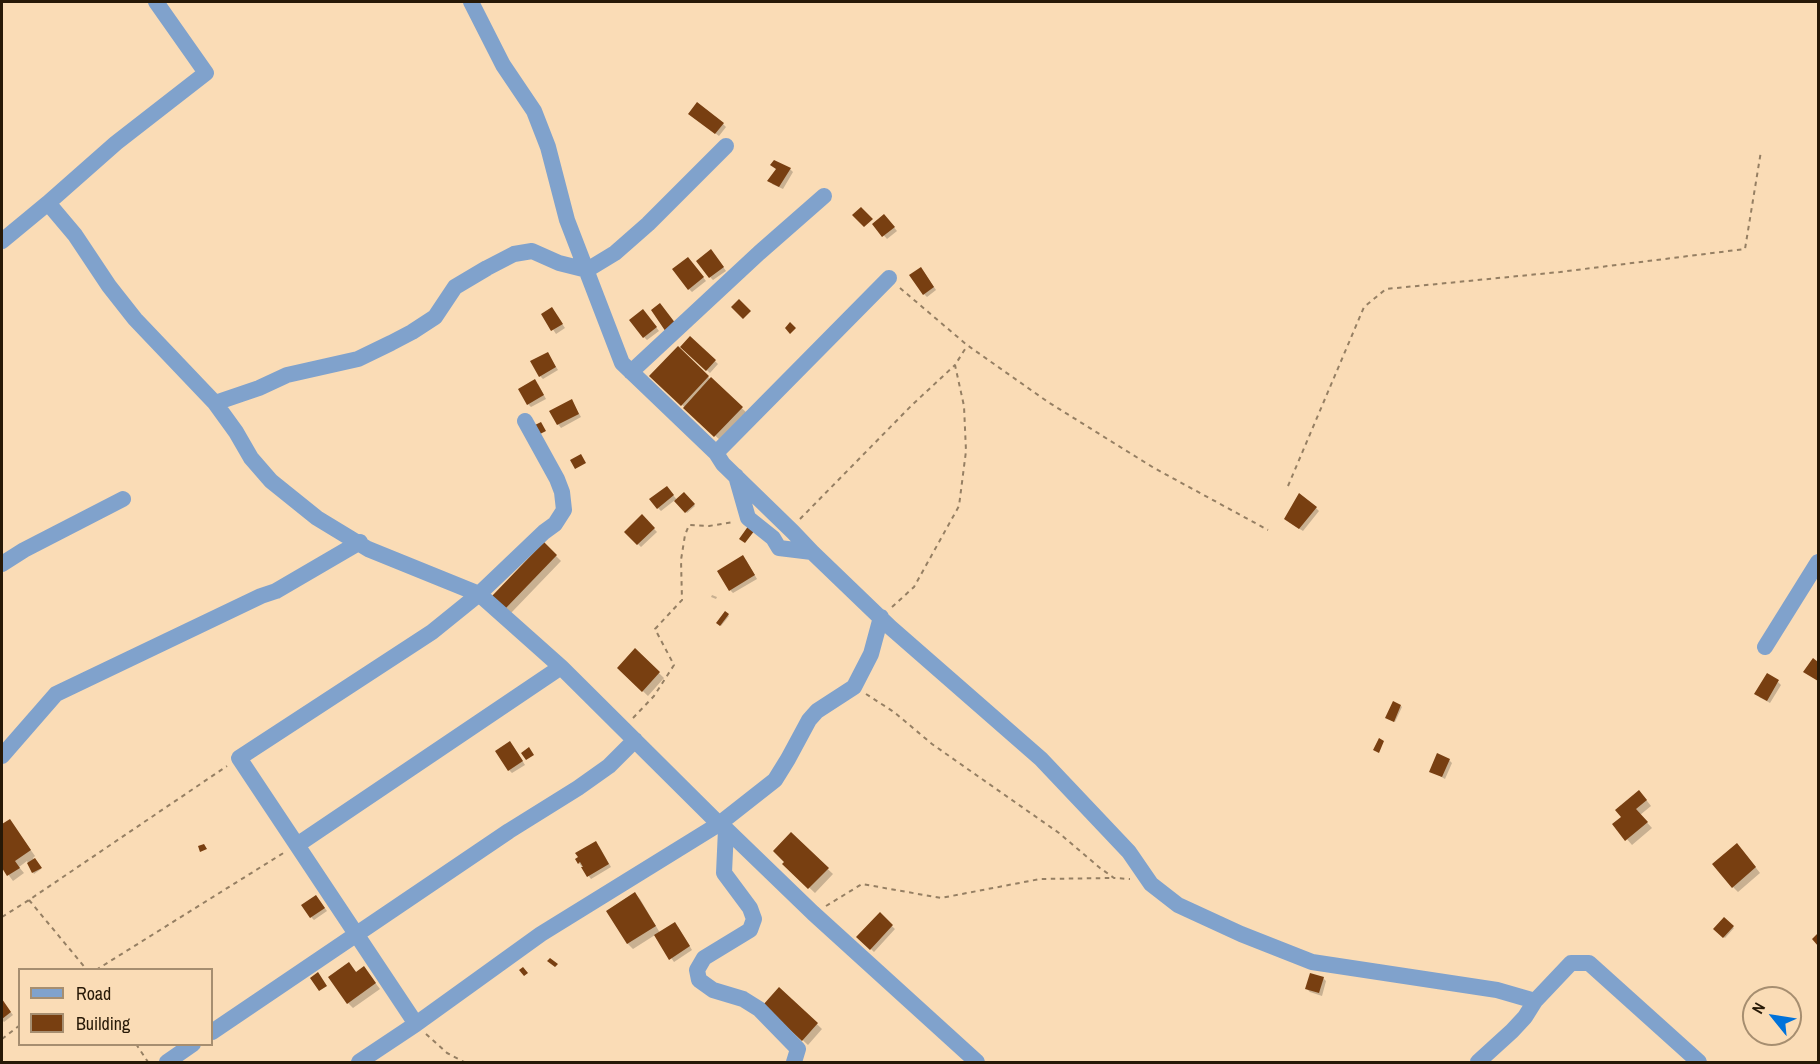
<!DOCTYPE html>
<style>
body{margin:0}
#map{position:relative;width:1820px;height:1064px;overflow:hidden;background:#fadcb6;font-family:"Archivo Narrow",sans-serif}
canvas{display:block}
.frame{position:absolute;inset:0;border:3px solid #271907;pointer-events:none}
.legend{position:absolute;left:18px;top:968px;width:195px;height:78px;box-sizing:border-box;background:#fadcb6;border:2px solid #a68e70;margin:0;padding:8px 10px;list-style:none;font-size:18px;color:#271907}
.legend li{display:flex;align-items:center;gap:12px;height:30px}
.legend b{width:30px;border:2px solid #a68e70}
.north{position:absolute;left:1742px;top:986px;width:60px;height:60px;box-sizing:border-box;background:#fadcb6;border:2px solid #a68e70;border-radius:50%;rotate:300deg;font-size:16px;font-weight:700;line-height:24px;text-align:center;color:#271907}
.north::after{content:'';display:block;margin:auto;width:21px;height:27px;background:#0072da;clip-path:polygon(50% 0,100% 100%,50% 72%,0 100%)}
</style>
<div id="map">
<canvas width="1820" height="1064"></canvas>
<div class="frame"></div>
<ul class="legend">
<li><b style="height:8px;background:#80a2cc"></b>Road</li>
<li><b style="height:16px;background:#783f11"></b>Building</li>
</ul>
<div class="north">N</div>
</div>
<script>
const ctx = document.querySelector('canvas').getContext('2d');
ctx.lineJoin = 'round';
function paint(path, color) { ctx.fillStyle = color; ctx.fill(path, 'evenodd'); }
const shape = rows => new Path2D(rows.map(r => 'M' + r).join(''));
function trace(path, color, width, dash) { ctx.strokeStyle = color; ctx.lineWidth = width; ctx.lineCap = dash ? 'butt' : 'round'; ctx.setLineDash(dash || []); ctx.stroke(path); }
paint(shape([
 [693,117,723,124,726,127,719,136],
 [790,169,793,172,783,189,772,184,778,170],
 [887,219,897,231,887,239,874,224],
 [714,254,726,271,713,280,710,277],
 [691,262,706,281,692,292,689,289],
 [924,272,936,290,927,297,924,294],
 [552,309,565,328,556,334,543,314],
 [646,314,659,331,647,340,644,337],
 [691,338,718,364,710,373,682,347],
 [678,349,747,413,721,441,651,376],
 [550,357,558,370,543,379,540,376],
 [538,384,546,399,531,407,528,404],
 [572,401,581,417,561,428,558,424],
 [670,491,677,500,684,494,695,506,687,513,675,500,661,511,658,508],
 [1316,508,1319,511,1303,531,1289,522],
 [642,516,657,532,641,547,626,532],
 [544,544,561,561,511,613,494,596],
 [746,560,757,579,733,593,730,590],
 [712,595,717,597,716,599,711,597],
 [726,613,729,616,721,626,718,623],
 [635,650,664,678,648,696,619,668],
 [1778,682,1781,685,1770,703,1759,697],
 [1401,706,1402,707,1395,722,1388,719],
 [513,746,525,765,512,773,509,770],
 [1449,760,1452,763,1445,779,1431,771],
 [1644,797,1651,806,1640,815,1652,828,1632,845,1614,824],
 [10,821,35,856,33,858,41,869,34,874,27,861,19,867,24,873,13,881,2,866,2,826],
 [791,835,833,874,815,893,784,864],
 [599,846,611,867,591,879,579,863],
 [1742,850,1760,873,1738,892,1733,887],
 [635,894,640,899,660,933,678,927,692,950,674,962,655,935,633,949,628,944,608,911],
 [319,900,327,911,314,920,311,917],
 [880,915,895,929,874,952,859,937],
 [1724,920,1734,928,1725,938,1715,929],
 [349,964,357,973,364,968,380,989,353,1008,348,1003],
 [1323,978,1326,981,1322,996,1310,992,1307,989],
 [780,989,822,1029,808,1045,765,1005],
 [2,1001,13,1015,4,1022,2,1020]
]), '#0003');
paint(shape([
 [697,102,724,123,715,134,688,114],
 [774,160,791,168,779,187,767,181,776,169,770,165],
 [861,207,873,219,864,227,852,215],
 [884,214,895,227,882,237,872,224],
 [711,249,724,267,709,278,696,261],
 [688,257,704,277,688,290,672,269],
 [921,267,934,287,923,295,909,275],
 [739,299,751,311,743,319,731,307],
 [660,303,676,324,666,332,651,310],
 [552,307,563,324,551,331,541,314],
 [643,309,657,327,643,338,629,320],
 [790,322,796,328,790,334,785,328],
 [690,336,716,360,706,371,680,347],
 [678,346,709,376,681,406,649,376],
 [548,352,556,367,539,377,530,361],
 [711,377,743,407,714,437,683,408],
 [535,379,544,395,527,405,518,389],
 [572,399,579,414,557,425,549,411],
 [541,422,546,431,540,434,535,425],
 [581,454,586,463,575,469,570,460],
 [667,486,674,495,657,509,649,499],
 [684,492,695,504,685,513,674,501],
 [1299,493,1317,507,1299,529,1284,519],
 [642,514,655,528,637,545,624,532],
 [749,525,755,530,745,543,739,539],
 [544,542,557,555,505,609,492,596],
 [743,555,755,575,729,591,717,571],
 [725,611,729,614,720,626,716,623],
 [635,648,660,672,642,692,617,668],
 [1813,658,1818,662,1818,681,1803,672],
 [1767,673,1779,680,1767,701,1754,694],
 [1393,701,1401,705,1394,722,1385,718],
 [1379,738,1384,741,1379,753,1373,750],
 [510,741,523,761,508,771,495,751],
 [529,747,534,755,526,760,521,753],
 [1437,753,1450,759,1442,777,1429,772],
 [1639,790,1647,800,1636,809,1648,822,1625,841,1612,824,1621,817,1615,810],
 [10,819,31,850,15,861,20,868,7,876,2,868,2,824],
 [791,832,829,868,808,889,782,864,784,862,773,851],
 [596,841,609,864,587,877,581,867,583,867,580,862,578,864,575,859,578,857,575,853],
 [1737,843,1756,867,1732,888,1712,864],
 [204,844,207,849,200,852,198,846],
 [35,858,42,868,32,873,27,863],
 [635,892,656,926,627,944,606,911],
 [316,895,325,908,310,918,301,905],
 [880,912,893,925,870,950,856,937],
 [1724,917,1734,926,1723,938,1713,929],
 [675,922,690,946,669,960,654,935],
 [1818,933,1818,946,1812,939],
 [550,958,558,964,555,967,547,961],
 [349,962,356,972,364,966,376,983,347,1004,328,977],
 [523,967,528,973,524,976,519,970],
 [318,972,327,986,319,991,310,978],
 [1310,973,1324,977,1319,993,1305,989],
 [779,987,818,1023,802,1041,763,1005],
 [2,999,11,1012,2,1019]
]), '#783f11');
trace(shape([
 [900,288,967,345,1048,402,1154,468,1268,530],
 [1288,486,1364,307,1386,289,1560,272,1745,249,1761,151],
 [800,519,912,405,955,365],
 [892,607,914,587,959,506,966,451,964,406,955,365,967,346],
 [866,694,894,712,932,744,1059,833,1100,868,1114,878,1130,879],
 [633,718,654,696,674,665,655,629,682,600,681,560,685,535,689,525,709,526,733,522],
 [29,900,87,970],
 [826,906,862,884,941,898,1040,879,1114,878],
 [2,917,29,900,227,766],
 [96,970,285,852],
 [426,1034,447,1053,464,1062],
 [2,1039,20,1025],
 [136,1044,148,1062]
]), '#957f63', 2, [4.5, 4.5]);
trace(shape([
 [471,2,503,65,534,111,548,147,567,220,622,363,716,453,723,464,793,532,812,552,890,627,1041,759,1129,852,1151,884,1178,905,1241,934,1312,962,1497,990,1535,1001],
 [48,203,116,143,206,73,156,2],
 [2,241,48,203,75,235,109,286,135,319,215,403,236,432,251,458,271,481,317,518,368,549,479,594,561,667,719,824,726,829,813,913,977,1062],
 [631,372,759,253,824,196],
 [215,403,259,388,287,375,358,359,391,343,412,332,435,317,455,287,487,268,514,254,532,251,559,263,587,270,615,253,648,224,726,146],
 [716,453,889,278],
 [736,476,748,518,773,538,779,548,812,552],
 [2,564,24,550,123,499],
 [1765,647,1818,562],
 [2,756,56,694,261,596,276,591,360,542],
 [726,829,724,873,750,908,754,919,750,930,704,958,697,970,699,980,713,990,743,999,759,1009,798,1049,794,1062],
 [297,845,561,667],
 [416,1024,239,758,432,632,479,594,544,532,555,524,564,510,562,492,557,479,525,421],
 [212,1032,509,831,578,788,609,766,635,740],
 [167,1062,193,1044],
 [359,1062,416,1024,541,934,719,824,775,780,788,759,809,720,817,711,854,687,871,654,881,617],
 [1478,1062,1512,1031,1525,1017,1535,1001,1571,963,1589,963,1699,1062]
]), '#80a2cc', 16);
</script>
